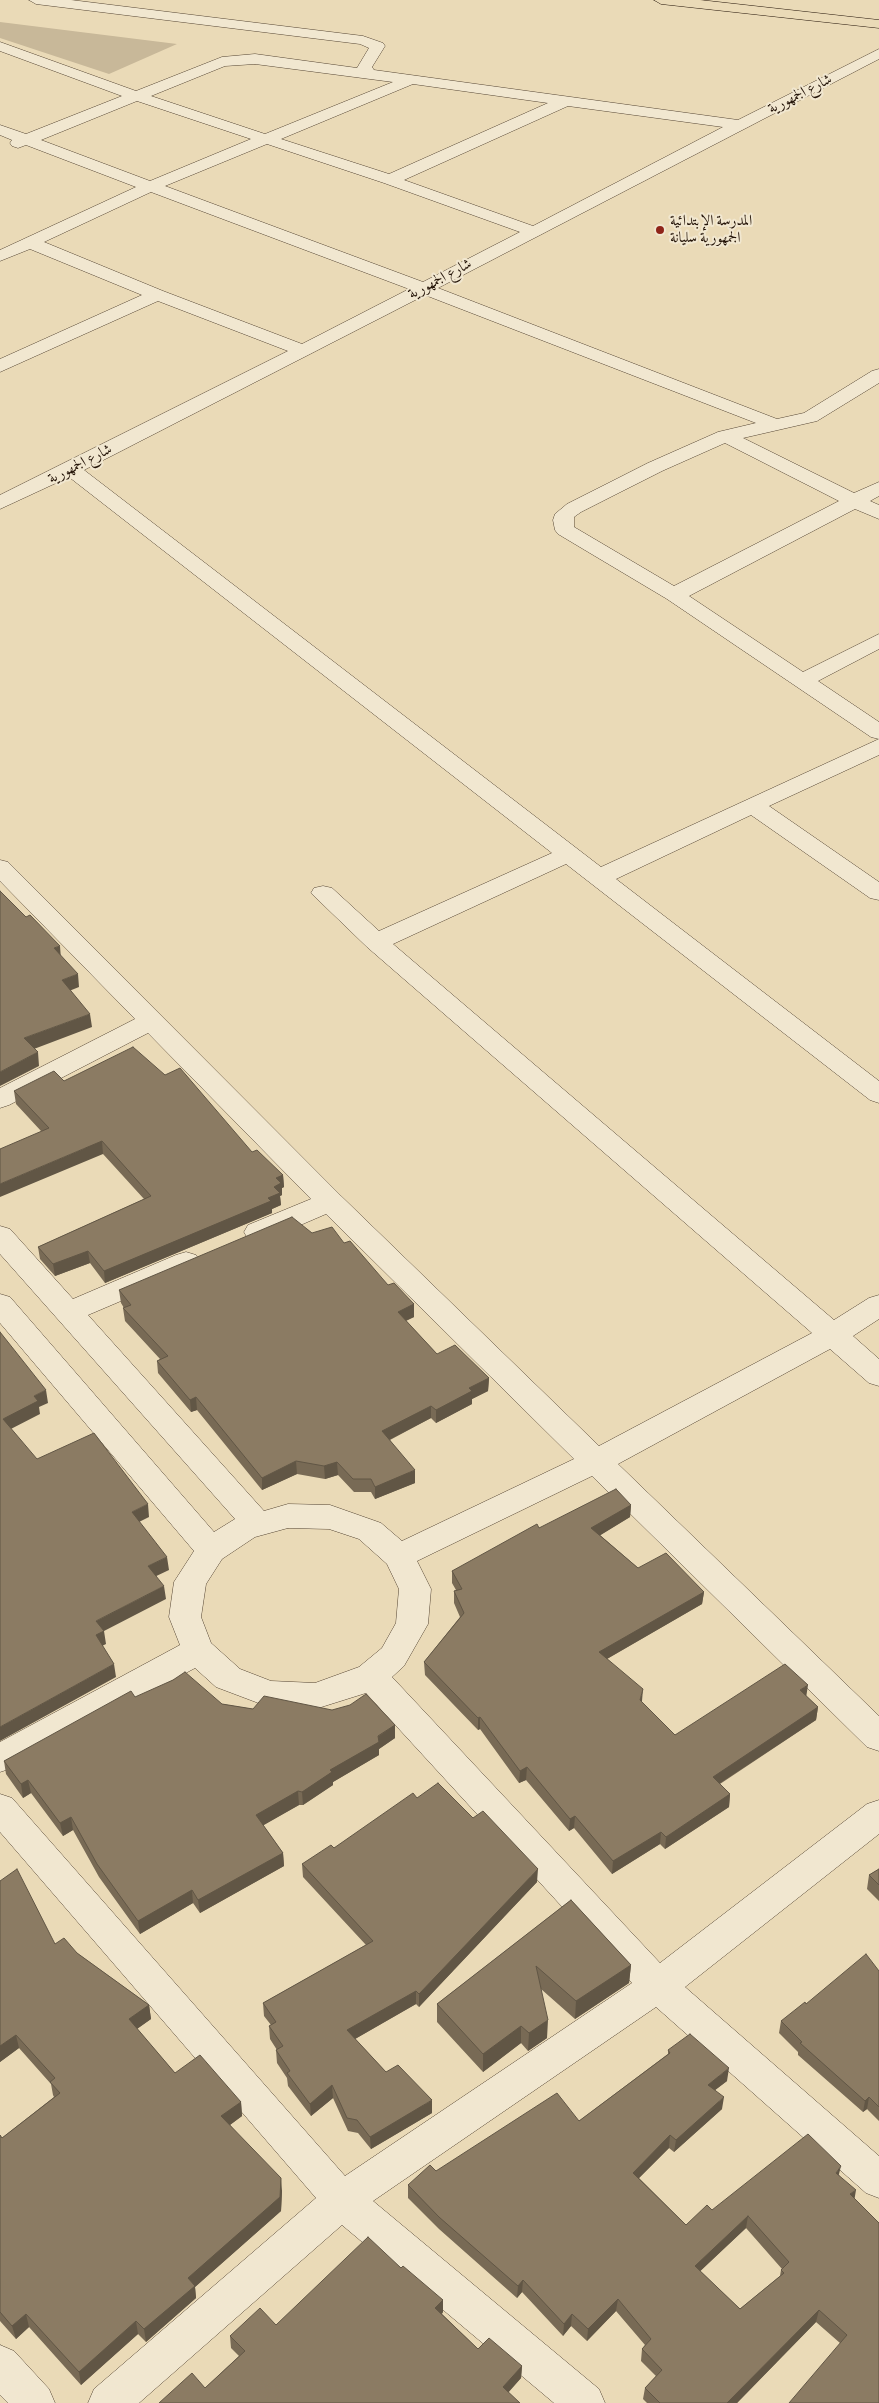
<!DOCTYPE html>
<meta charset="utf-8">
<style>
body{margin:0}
canvas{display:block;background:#eadab7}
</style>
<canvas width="879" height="2403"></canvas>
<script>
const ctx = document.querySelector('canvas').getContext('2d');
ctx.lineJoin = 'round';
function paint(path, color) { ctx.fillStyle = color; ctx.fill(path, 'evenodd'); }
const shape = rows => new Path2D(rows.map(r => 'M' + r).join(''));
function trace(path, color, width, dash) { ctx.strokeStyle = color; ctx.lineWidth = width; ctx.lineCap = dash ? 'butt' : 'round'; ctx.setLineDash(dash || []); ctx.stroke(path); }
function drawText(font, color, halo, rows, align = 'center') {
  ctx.font = font + ' "EB Garamond",Amiri,serif'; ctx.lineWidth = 4; ctx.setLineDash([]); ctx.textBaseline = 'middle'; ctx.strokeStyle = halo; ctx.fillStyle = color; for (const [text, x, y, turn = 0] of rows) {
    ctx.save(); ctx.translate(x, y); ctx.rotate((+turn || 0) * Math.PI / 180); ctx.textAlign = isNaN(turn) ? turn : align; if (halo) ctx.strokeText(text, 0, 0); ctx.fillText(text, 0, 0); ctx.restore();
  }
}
paint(shape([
 [0,22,177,44,109,74,0,38]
]), '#c8b899');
const minor = shape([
 [29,0,71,0,363,36,383,43,385,46,372,67,374,70,738,120,879,49,879,59,438,288,777,419,804,413,872,371,879,369,879,383,817,421,743,438,854,493,879,482,879,496,870,501,879,505,879,519,855,509,689,596,803,672,879,634,879,649,818,681,879,722,879,739,871,737,667,599,558,534,555,530,553,520,555,514,567,504,648,463,718,432,756,423,425,295,84,470,601,867,879,739,879,755,769,806,879,882,879,900,870,898,751,815,616,879,879,1081,879,1103,870,1100,566,864,393,944,834,1320,869,1298,879,1295,879,1319,853,1336,879,1359,879,1386,869,1383,830,1349,618,1464,879,1716,879,1751,867,1747,592,1476,417,1561,431,1589,428,1624,404,1666,392,1677,660,1963,867,1804,879,1800,879,1834,685,1987,879,2156,879,2198,866,2193,656,2007,373,2201,599,2389,605,2403,554,2403,342,2225,139,2403,88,2403,94,2389,316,2198,0,1832,0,1794,12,1798,345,2176,632,1983,366,1693,315,1709,269,1707,216,1687,195,1668,12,1768,0,1772,0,1742,180,1645,169,1617,174,1582,194,1551,0,1323,0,1294,10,1297,214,1532,235,1519,0,1254,0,1226,10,1229,73,1299,176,1255,186,1252,196,1255,200,1262,196,1269,88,1315,264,1511,288,1504,330,1505,381,1523,402,1541,574,1459,326,1214,268,1239,258,1242,248,1239,244,1232,248,1225,311,1199,148,1033,9,1105,0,1108,0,1088,135,1019,0,881,0,860,8,862,340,1195,599,1446,812,1333,367,947,311,893,314,888,323,886,332,888,379,931,552,853,69,477,0,509,0,495,288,351,158,301,0,372,0,359,142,295,30,249,0,261,0,250,136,187,26,145,18,148,12,146,10,143,12,140,0,135,0,125,26,134,122,96,0,51,0,42,136,91,222,57,255,54,357,68,369,48,360,44,36,4,29,0],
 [255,64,393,82,265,134,151,96,225,66,255,64],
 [413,84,548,103,389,174,281,139,413,84],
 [137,101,251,139,150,181,41,140,137,101],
 [568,106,723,127,533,226,404,180,568,106],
 [267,144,384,183,520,232,423,282,165,186,267,144],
 [151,192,409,289,302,344,163,291,44,242,151,192],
 [725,443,839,501,674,586,574,527,574,517,581,512,662,471,725,443],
 [288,1528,329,1529,359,1539,387,1564,399,1589,396,1623,382,1648,359,1667,315,1683,271,1681,240,1669,211,1643,201,1617,206,1584,222,1559,255,1537,288,1528],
 [0,2345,14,2351,49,2389,55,2403,8,2403,0,2395,0,2345]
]);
const primary = shape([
 [654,0,700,0,879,20,879,28,661,4,654,0]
]);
trace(minor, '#564634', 1);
trace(primary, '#241408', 1);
paint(minor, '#f1e7d0');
paint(primary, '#eadab7');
paint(shape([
 [64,1081,252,1152,283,1175,284,1187,282,1188,282,1195,280,1196,281,1205,272,1209,272,1213,105,1283,90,1263,55,1276,40,1259,38,1247,144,1199,103,1154,41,1131,16,1104,14,1091],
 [312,1233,344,1243,388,1285,414,1304,414,1317,406,1321,437,1354,489,1378,488,1391,472,1399,472,1404,436,1423,431,1418,390,1440,415,1483,375,1499,371,1492,354,1492,338,1475,325,1479,297,1474,262,1490,197,1410,191,1412,158,1373,157,1361,160,1359,125,1321,123,1308,124,1308,121,1303,119,1290],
 [631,1505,630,1517,600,1535,638,1568,704,1592,702,1604,607,1659,642,1701,642,1702,675,1735,806,1696,818,1707,816,1720,720,1784,730,1794,729,1807,665,1849,660,1844,612,1874,574,1828,569,1831,526,1780,519,1783,480,1729,478,1730,425,1675,424,1662,460,1617,454,1603,454,1591,456,1590,452,1583,452,1571,539,1528],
 [135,1697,222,1704,253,1709,395,1725,395,1738,379,1749,379,1755,333,1782,333,1785,303,1805,299,1805,263,1825,283,1853,284,1866,200,1913,193,1903,140,1934,99,1877,73,1830,63,1836,31,1793,23,1798,6,1774,4,1761],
 [417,1798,537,1882,419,2007,416,2004,355,2039,386,2072,432,2113,371,2149,358,2133,348,2131,333,2098,311,2116,288,2086,287,2078,277,2063,276,2050,277,2050,270,2039,269,2026,271,2025,264,2016,263,2003,366,1945,303,1877,302,1864,334,1848],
 [879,1869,879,1901,867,1889,869,1875],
 [0,1881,55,1944,77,1953,149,2005,151,2019,137,2029,175,2073,241,2102,242,2116,230,2125,282,2191,281,2211,195,2287,196,2298,146,2342,138,2334,81,2385,29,2327,16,2339,0,2321,0,2135,2,2138,54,2097,53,2095,51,2084,19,2048,0,2062],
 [571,1900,631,1965,629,1983,575,2019,541,1989,547,2038,528,2051,521,2043,483,2072,437,2022,437,2004],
 [879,1971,879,2121,867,2109,863,2112,798,2055,798,2052,779,2033,781,2021,806,2004],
 [668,2050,727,2081,715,2090,722,2109,674,2152,669,2148,639,2178,686,2225,712,2210,839,2175,854,2198,879,2403,840,2343,816,2322,737,2403,647,2403,643,2399,645,2388,656,2376,641,2361,642,2349,645,2345,616,2311,587,2341,571,2326,563,2336,522,2292,517,2298,439,2229,408,2198,408,2185,436,2171,579,2121,668,2054],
 [746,2228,782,2269,781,2270,780,2276,740,2309,700,2271],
 [443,2312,442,2314,478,2349,522,2366,521,2378,508,2393,205,2388,239,2356,231,2348,230,2336,276,2325]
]), '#786a55');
paint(shape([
 [60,946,61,959,54,948],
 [78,974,79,987,64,993,62,980],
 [90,1014,92,1027,26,1052,24,1038],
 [38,1052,39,1066,0,1086,0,1072],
 [102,1141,103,1154,0,1197,0,1184],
 [283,1175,284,1187,282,1188,282,1195,280,1196,281,1205,272,1209,272,1213,105,1283,104,1271,268,1198,274,1187,276,1178],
 [88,1251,90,1263,55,1276,53,1264],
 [414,1304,414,1317,398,1324,398,1312],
 [489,1378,488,1391,472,1399,472,1404,436,1423,436,1410,469,1388],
 [46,1390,48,1403,39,1407,40,1414,5,1432,3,1419,34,1396],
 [196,1397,197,1410,191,1412,190,1400],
 [431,1406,431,1418,383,1443,382,1431],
 [296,1461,297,1474,262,1490,262,1478],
 [337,1462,338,1475,325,1479,324,1466],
 [415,1470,415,1483,375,1499,375,1487],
 [148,1504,149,1517,133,1525,132,1512],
 [631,1505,630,1517,591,1541,591,1528],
 [167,1557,169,1570,150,1579,148,1566],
 [164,1586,166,1599,104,1631,106,1644,98,1648,96,1635,96,1621],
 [704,1592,702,1604,598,1664,599,1652],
 [114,1664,116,1677,0,1741,0,1727],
 [808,1685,806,1698,800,1690],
 [643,1689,642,1701,639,1713,640,1700],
 [818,1707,816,1720,711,1789,713,1777],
 [480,1717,480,1729,478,1730,478,1718],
 [395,1725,395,1738,379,1749,379,1755,333,1782,333,1785,303,1805,302,1792,330,1770],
 [527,1767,526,1780,519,1783,520,1771],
 [28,1780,31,1793,23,1798,21,1784],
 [298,1791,299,1805,257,1829,256,1815],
 [730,1794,729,1807,665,1849,666,1837],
 [575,1816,574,1828,569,1831,570,1819],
 [71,1817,73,1830,63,1836,60,1823],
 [661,1832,660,1844,612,1874,613,1861],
 [283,1853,284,1866,200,1913,198,1900],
 [538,1869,537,1882,419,2007,419,1994],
 [192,1890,193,1903,140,1934,138,1921],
 [631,1965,629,1983,575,2019,576,2001],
 [416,1991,416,2004,348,2043,347,2030],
 [149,2005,151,2019,131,2033,129,2019],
 [548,2020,547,2038,528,2051,529,2033],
 [521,2026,521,2043,483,2072,483,2054],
 [16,2035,19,2048,0,2062,0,2046],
 [729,2068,727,2081,706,2097,708,2085],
 [332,2085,333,2098,311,2116,310,2104],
 [724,2097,722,2109,674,2152,676,2140],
 [869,2097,867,2109,863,2112,865,2101],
 [432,2100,432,2113,371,2149,370,2137],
 [241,2102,242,2116,223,2130,221,2116],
 [670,2135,669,2148,632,2185,633,2173],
 [841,2166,838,2178,836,2173],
 [281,2178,282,2191,281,2211,195,2287,196,2298,146,2342,144,2329,188,2278],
 [856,2190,854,2202,850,2194],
 [748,2216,746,2228,693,2278,695,2266],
 [523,2280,522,2292,517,2298,518,2286],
 [618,2299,616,2311,587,2341,588,2329],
 [443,2300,443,2312,435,2320,435,2308],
 [819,2310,816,2322,737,2403,727,2403],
 [26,2314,29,2327,16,2339,12,2326],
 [572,2314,571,2326,563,2336,564,2324],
 [136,2321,138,2334,81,2385,79,2372],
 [522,2366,521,2378,502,2399,503,2387]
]), '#615645');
const building = shape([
 [0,891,26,917,30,915,60,946,54,948,78,974,62,980,90,1014,24,1038,38,1052,0,1072,0,891],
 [133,1047,165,1075,180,1068,252,1152,257,1150,283,1175,276,1178,281,1183,274,1187,280,1193,268,1198,271,1201,104,1271,88,1251,53,1264,38,1247,151,1196,102,1141,0,1184,0,1149,49,1128,14,1091,54,1071,64,1081,133,1047],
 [292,1217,312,1233,332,1227,344,1243,350,1241,388,1285,394,1283,414,1304,398,1312,437,1354,455,1345,489,1378,469,1388,472,1391,436,1410,431,1406,382,1431,415,1470,375,1487,371,1479,353,1479,337,1462,324,1466,296,1461,262,1478,196,1397,190,1400,157,1361,168,1356,123,1308,131,1305,119,1290,292,1217],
 [0,1332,46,1390,34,1396,38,1401,3,1419,37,1459,94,1433,148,1504,132,1512,167,1557,148,1566,164,1586,96,1621,104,1631,96,1635,114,1664,0,1727,0,1332],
 [616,1489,631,1505,591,1528,638,1568,666,1553,704,1592,599,1652,643,1689,640,1700,675,1735,785,1664,808,1685,800,1690,818,1707,713,1777,730,1794,666,1837,661,1832,613,1861,575,1816,570,1819,527,1767,520,1771,480,1717,478,1718,424,1662,464,1613,454,1591,462,1589,452,1571,537,1524,539,1528,616,1489],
 [185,1672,222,1704,253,1709,264,1696,332,1710,350,1705,366,1694,395,1725,378,1736,379,1742,330,1770,332,1772,302,1792,298,1791,256,1815,283,1853,198,1900,192,1890,138,1921,97,1864,71,1817,60,1823,28,1780,21,1784,4,1761,131,1691,135,1697,173,1680,185,1672],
 [438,1783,473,1818,483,1811,538,1869,419,1994,416,1991,347,2030,386,2072,398,2065,432,2100,370,2137,357,2120,347,2118,332,2085,310,2104,287,2073,290,2071,276,2050,283,2046,269,2026,276,2022,263,2003,373,1941,302,1864,331,1845,334,1848,413,1793,417,1798,438,1783],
 [17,1869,55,1944,64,1938,77,1953,149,2005,129,2019,175,2073,200,2055,241,2102,221,2116,281,2178,280,2197,188,2278,195,2286,144,2329,136,2321,79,2372,26,2314,12,2326,0,2312,0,2135,2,2138,60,2093,50,2082,55,2078,16,2035,0,2046,0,1881,17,1869],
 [879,1869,879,1885,869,1875,879,1869],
 [571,1900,631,1965,576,2001,536,1966,548,2020,529,2033,521,2026,483,2054,437,2004,571,1900],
 [866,1954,879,1971,879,2107,869,2097,865,2101,800,2043,802,2042,781,2021,805,2002,806,2004,866,1954],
 [690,2034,729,2068,708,2085,724,2097,676,2140,670,2135,633,2173,686,2225,707,2205,712,2210,808,2134,841,2166,836,2173,856,2190,850,2194,879,2223,879,2403,789,2403,847,2335,819,2310,727,2403,660,2403,645,2388,662,2370,642,2349,651,2339,618,2299,588,2329,572,2314,564,2324,523,2280,518,2286,439,2217,408,2185,430,2165,436,2171,557,2093,579,2121,670,2053,668,2050,690,2034],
 [748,2216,789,2262,781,2270,784,2273,740,2309,695,2266,748,2216],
 [368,2237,401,2268,403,2266,443,2300,435,2308,478,2349,489,2338,522,2366,503,2387,520,2403,159,2403,192,2373,205,2388,245,2351,230,2336,260,2308,276,2325,368,2237]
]);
paint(building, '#8b7b63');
trace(building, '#615645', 1);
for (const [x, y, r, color] of [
 [660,230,5,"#8f2418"]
]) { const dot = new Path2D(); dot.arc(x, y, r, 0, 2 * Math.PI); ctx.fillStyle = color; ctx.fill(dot); trace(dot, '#f1e7d0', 2); }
drawText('15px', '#241408', '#f1e7d0', [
 ["شارع الجمهورية",800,94,-27],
 ["شارع الجمهورية",440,279,-28],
 ["شارع الجمهورية",80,464,-27]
]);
drawText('15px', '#241408', '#f1e7d0', [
 ["المدرسة الإبتدائية",670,221],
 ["الجمهورية سليانة",670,238]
], 'left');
</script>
